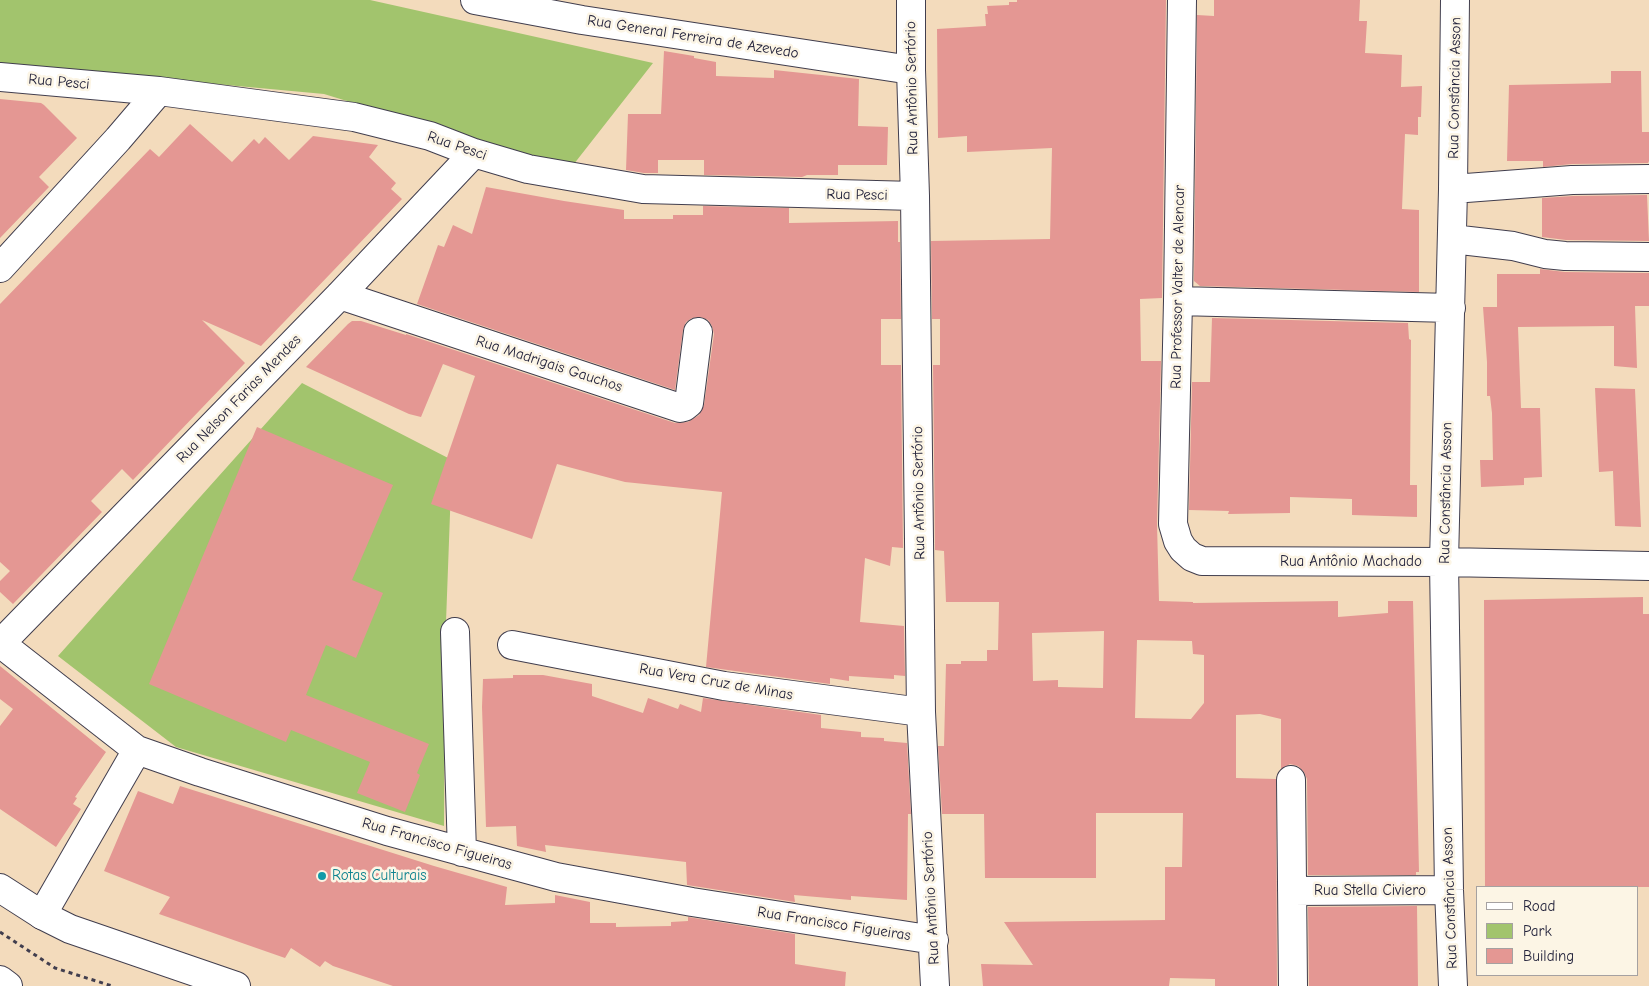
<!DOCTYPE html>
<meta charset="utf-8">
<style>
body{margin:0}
#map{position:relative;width:1649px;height:986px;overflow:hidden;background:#f3dbbc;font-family:"Comic Neue",sans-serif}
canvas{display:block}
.legend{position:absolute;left:1476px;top:886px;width:162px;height:90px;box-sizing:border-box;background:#fcf5e5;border:1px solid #a5a1a1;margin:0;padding:6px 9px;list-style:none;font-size:15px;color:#22223b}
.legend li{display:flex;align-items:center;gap:10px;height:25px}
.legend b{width:25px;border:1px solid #a5a1a1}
</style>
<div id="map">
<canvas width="1649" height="986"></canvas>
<ul class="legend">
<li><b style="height:6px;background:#fff"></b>Road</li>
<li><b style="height:14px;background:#a2c46d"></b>Park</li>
<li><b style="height:14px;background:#e49793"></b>Building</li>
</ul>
</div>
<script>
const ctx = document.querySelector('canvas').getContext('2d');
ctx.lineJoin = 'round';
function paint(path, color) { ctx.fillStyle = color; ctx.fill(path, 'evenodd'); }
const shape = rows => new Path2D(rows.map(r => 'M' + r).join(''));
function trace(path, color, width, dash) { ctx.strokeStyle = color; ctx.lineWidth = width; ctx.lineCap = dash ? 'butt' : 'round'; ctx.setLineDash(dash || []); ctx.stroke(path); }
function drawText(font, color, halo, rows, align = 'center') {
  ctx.font = font + ' "Comic Neue",sans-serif'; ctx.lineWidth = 5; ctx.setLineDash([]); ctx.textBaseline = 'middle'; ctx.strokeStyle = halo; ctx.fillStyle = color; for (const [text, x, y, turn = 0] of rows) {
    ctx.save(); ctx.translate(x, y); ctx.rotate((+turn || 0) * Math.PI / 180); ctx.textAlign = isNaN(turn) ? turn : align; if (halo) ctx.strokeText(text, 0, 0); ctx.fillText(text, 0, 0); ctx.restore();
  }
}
paint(shape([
 [0,0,370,0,653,63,570,169,324,94,0,64],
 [302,383,452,460,445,649,444,826,176,747,58,656]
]), '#a2c46d');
paint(shape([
 [1017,0,1166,0,1162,298,1140,299,1141,361,1161,361,1157,524,1159,601,1193,602,1193,603,1338,601,1338,617,1388,613,1388,601,1413,601,1419,872,1416,872,1416,875,1308,875,1307,779,1304,772,1298,766,1290,764,1281,769,1281,719,1260,714,1236,715,1236,778,1276,779,1277,986,1215,986,1215,979,1170,978,1169,986,983,986,981,964,1033,965,1004,922,1165,920,1165,867,1182,867,1183,813,1096,813,1096,878,985,878,984,814,942,814,938,746,944,746,946,664,961,664,961,661,987,661,987,650,998,650,999,602,946,602,944,551,935,550,933,365,940,365,940,319,932,319,931,241,1050,239,1052,148,967,152,967,136,938,138,937,29,986,26,985,14,988,14,987,6,1009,5,1009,2,1017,2],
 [1104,631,1103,688,1058,687,1058,680,1033,681,1032,633],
 [1137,640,1192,641,1193,654,1204,655,1204,703,1191,719,1135,718],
 [1214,0,1360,0,1359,21,1367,21,1365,53,1402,55,1401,87,1422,86,1421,117,1418,117,1418,135,1405,134,1402,209,1419,210,1419,292,1200,286,1194,281,1197,15,1214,16],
 [664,51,694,56,694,58,716,62,716,76,774,78,774,70,859,79,858,126,888,127,887,165,838,165,838,175,807,175,802,177,704,175,704,160,658,160,658,173,644,173,626,170,628,114,661,114],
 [1611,71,1641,71,1642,132,1649,132,1649,161,1648,163,1572,164,1543,167,1543,161,1507,161,1509,85,1611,83],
 [0,99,41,103,44,105,77,138,39,177,49,187,0,238],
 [190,124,232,162,254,139,259,144,265,137,289,160,313,136,378,145,369,157,396,183,391,189,402,199,261,346,202,320,245,363,133,480,122,469,91,501,102,512,13,604,0,592,0,581,10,571,0,562,0,304,150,149,159,157],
 [486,187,564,201,624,210,624,219,673,219,673,215,703,215,703,206,789,208,789,223,898,221,898,242,900,242,901,319,881,319,881,365,901,365,903,548,892,547,890,566,865,558,860,622,904,626,905,676,894,675,894,679,849,676,849,681,830,678,830,684,706,667,722,492,625,482,557,464,532,539,431,504,475,376,443,364,421,417,409,414,306,367,348,324,352,321,361,321,406,335,406,334,675,423,688,422,699,415,704,405,714,334,712,326,708,320,700,317,692,318,686,322,683,330,675,390,417,304,438,245,444,247,453,225,472,234],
 [1647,195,1649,241,1566,240,1542,237,1542,198,1573,196],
 [1540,269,1565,272,1649,273,1649,306,1635,306,1637,368,1614,366,1614,326,1518,327,1521,408,1540,408,1542,477,1524,478,1524,485,1481,487,1480,460,1493,460,1492,413,1490,396,1487,396,1487,362,1483,307,1497,307,1497,274,1540,274],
 [1212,318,1408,323,1409,339,1411,340,1410,485,1417,485,1417,517,1352,515,1352,499,1290,497,1290,513,1228,514,1229,511,1189,510,1192,382,1210,382],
 [1595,388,1635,389,1641,527,1615,526,1613,471,1599,472],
 [257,427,393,485,352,580,383,593,356,658,326,645,306,695,429,744,417,773,420,775,405,812,357,793,370,762,291,730,286,742,149,684],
 [1643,597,1643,614,1649,614,1649,887,1485,887,1484,600],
 [0,666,106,752,75,797,77,798,73,804,81,809,56,847,0,809,0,726,13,709,0,699],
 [513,675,543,675,592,684,592,696,643,713,648,698,678,709,680,704,701,712,703,698,821,715,821,728,861,732,861,737,884,738,884,741,907,743,911,814,908,814,907,900,851,896,851,900,794,895,795,902,687,885,686,862,545,845,546,852,517,846,516,826,486,827,482,707,483,679,513,678],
 [180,786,434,866,507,887,505,905,555,903,555,895,590,902,590,923,616,923,616,927,671,926,671,922,688,921,688,917,795,934,795,964,846,972,845,986,393,986,333,966,325,961,320,967,291,948,285,958,159,914,170,897,104,871,138,791,173,804],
 [1417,906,1418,986,1309,986,1308,907]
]), '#e49793');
const minor = shape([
 [475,0,582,20,911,70],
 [911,0,911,70,915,196,921,712,935,986],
 [1182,0,1178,301,1173,524,1178,541,1183,549,1192,557,1202,561,1444,562,1649,566],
 [0,77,159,91,354,117,430,136,474,153,528,169,643,189,915,196],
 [1453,189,1572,180,1649,179],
 [1452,239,1513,246,1545,254,1565,256,1649,257],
 [0,268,118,139,159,91],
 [340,295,680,408,684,407,689,403,698,332],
 [1178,301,1451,308],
 [455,632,462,852],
 [0,643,137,750,200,772,387,831,556,877,692,902,934,940],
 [1,643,340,295,474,153],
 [512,645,724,686,921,712],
 [1291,780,1293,986],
 [1292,891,1449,890],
 [42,915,137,750],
 [1453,986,1449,890,1444,562,1453,189,1455,0]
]);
const major = shape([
 [0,888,42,915,70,929,236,986],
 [0,980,8,986]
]);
trace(minor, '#413e4e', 30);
trace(major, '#413e4e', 30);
trace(shape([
 [0,932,55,968,112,986]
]), '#413e4e', 3, [4, 4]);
trace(minor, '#fff', 28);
trace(major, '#fff', 28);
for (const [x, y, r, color] of [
 [322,876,5,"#0f9aa8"]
]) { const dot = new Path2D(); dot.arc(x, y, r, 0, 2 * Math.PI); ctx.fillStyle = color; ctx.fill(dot); trace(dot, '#fcf5e5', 2); }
drawText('15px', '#22223b', '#fcf5e5', [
 ["Rua General Ferreira de Azevedo",693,37,9],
 ["Rua Pesci",59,82,5],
 ["Rua Antônio Sertório",912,88,-91],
 ["Rua Constância Asson",1455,88,-89],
 ["Rua Pesci",457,146,19],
 ["Rua Pesci",857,195,1],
 ["Rua Professor Valter de Alencar",1178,287,-89],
 ["Rua Madrigais Gauchos",549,364,18],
 ["Rua Nelson Farias Mendes",239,399,-46],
 ["Rua Antônio Sertório",919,493,-91],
 ["Rua Constância Asson",1446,493,-89],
 ["Rua Antônio Machado",1351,562],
 ["Rua Vera Cruz de Minas",716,682,10],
 ["Rua Francisco Figueiras",437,844,16],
 ["Rua Stella Civiero",1370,891],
 ["Rua Antônio Sertório",931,898,-93],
 ["Rua Constância Asson",1450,898,-92],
 ["Rua Francisco Figueiras",834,924,9]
]);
drawText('15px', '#0d838f', '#fcf5e5', [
 ["Rotas Culturais",332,876]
], 'left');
</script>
